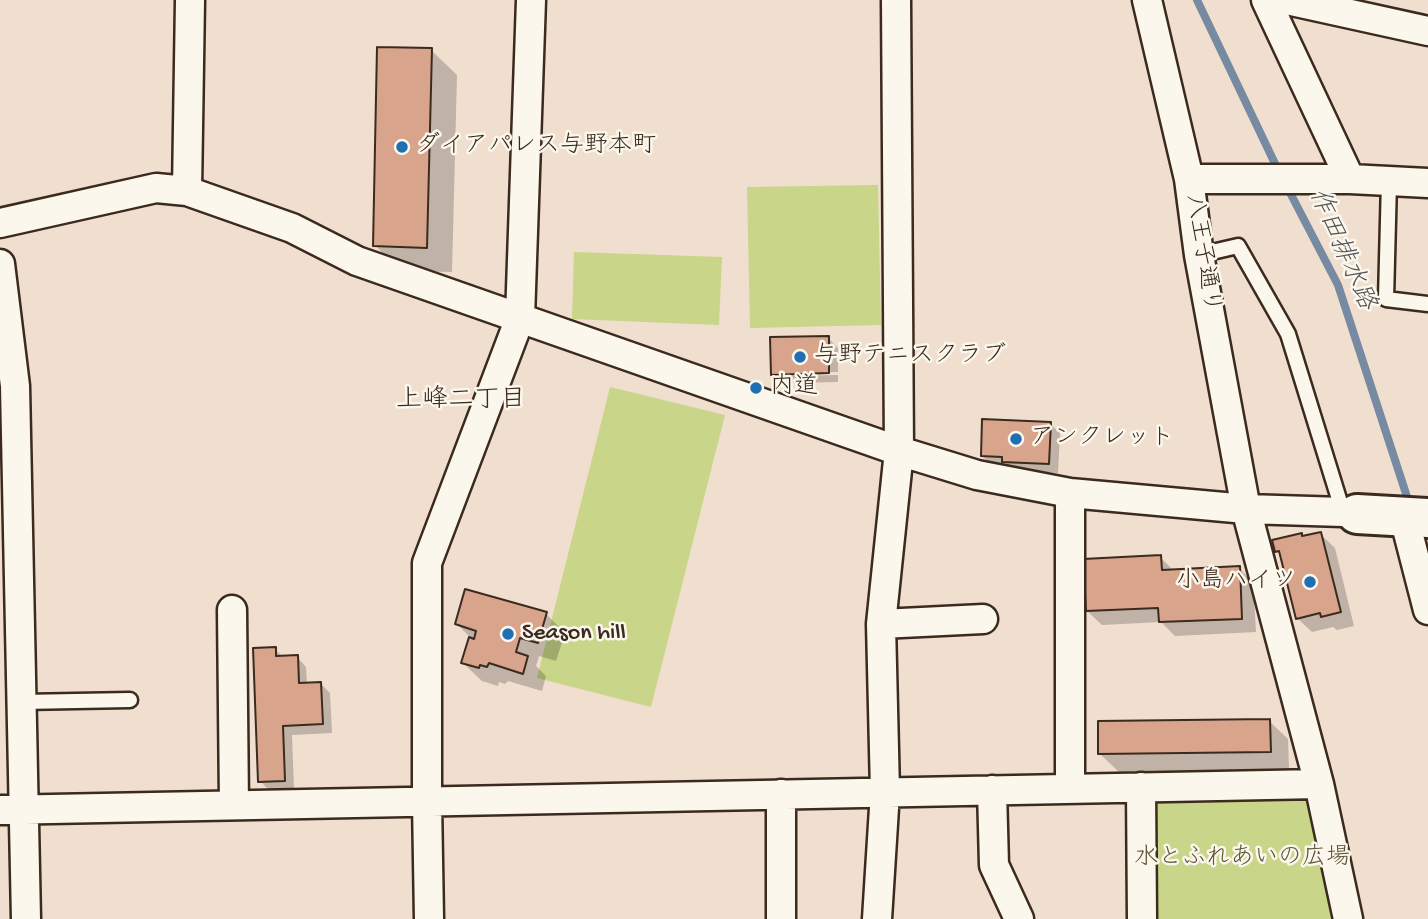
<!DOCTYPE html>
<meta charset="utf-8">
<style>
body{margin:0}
canvas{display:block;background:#f0decf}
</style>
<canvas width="1428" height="919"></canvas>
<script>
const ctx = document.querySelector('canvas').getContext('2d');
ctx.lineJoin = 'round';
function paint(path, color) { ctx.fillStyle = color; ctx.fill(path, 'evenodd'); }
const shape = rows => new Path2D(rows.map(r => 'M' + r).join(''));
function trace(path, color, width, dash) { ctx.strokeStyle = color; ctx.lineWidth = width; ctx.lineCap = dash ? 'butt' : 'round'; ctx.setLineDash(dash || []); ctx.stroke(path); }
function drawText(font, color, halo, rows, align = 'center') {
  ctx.font = font + ' "Gochi Hand","Klee One",sans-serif'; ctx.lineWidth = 5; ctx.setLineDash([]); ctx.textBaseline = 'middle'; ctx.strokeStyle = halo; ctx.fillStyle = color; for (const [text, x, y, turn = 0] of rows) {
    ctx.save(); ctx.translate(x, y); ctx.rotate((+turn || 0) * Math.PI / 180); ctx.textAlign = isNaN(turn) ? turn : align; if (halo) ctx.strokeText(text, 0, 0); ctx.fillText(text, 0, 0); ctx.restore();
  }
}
paint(shape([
 [878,185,881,325,750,328,747,187],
 [574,252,722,257,719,325,572,319],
 [610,387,725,415,651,707,537,678],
 [1319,799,1338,919,1148,919,1154,802]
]), '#c9d588');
paint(shape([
 [431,50,457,75,452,272,400,271,375,245],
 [828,338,838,348,838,372,779,373,779,376,838,375,838,382,782,383,772,374],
 [1050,424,1060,433,1058,473,1013,471,1008,466,992,465,982,456],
 [1320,534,1335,548,1354,626,1337,630,1333,627,1312,632,1297,618,1282,557,1277,551,1304,538],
 [1160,557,1174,571,1239,568,1253,582,1256,632,1175,636,1161,622,1102,625,1087,611],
 [546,614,565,633,556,661,539,656,536,666,546,676,542,691,508,681,505,684,499,682,498,686,482,681,463,663,470,637,457,624],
 [275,649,284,658,297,657,306,667,307,684,321,684,330,693,332,733,292,735,294,789,270,791,260,781],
 [1269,721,1288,739,1289,769,1119,772,1100,754]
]), '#0003');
trace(shape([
 [1197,0,1279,172],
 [1285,183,1338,285,1410,506]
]), '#768aa1', 8);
const building = shape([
 [377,47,432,48,427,248,373,246,377,47],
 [829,336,829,373,771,375,770,337,829,336],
 [982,419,1051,422,1049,464,1002,462,1002,457,981,456,982,419],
 [1321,532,1341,612,1321,617,1320,613,1296,619,1279,551,1275,552,1272,540,1302,533,1302,536,1321,532],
 [1161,555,1162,570,1240,566,1242,619,1159,622,1158,608,1086,611,1083,559,1161,555],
 [465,589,547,612,538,643,520,638,516,652,528,656,523,674,489,663,487,667,480,665,479,668,461,663,469,637,474,639,476,631,455,624,465,589],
 [276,647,276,656,298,655,299,683,321,682,323,724,283,726,285,781,258,782,253,648,276,647],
 [1270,719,1271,752,1098,754,1098,721,1270,719]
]);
paint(building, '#d8a58c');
trace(building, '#3b2a1e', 2);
const lane = shape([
 [1389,181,1386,299,1428,304],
 [1199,255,1238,246,1288,334,1343,512],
 [22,702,130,700]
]);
const street = shape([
 [1147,0,1189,179,1199,255,1246,509,1319,784,1348,919],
 [1266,0,1350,179],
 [1287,0,1428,31],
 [1189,179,1350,179,1428,183],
 [187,191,190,0],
 [0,223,156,188,187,191,292,228,357,261,899,451,977,475,1070,493,1246,509,1343,512,1357,514],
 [0,264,15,386,26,919],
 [1070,493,1070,788],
 [1404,517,1428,610],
 [232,610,234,805],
 [881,624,983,619],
 [1141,787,1142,919],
 [992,790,994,865,1019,919],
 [0,810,1319,784],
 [429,919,427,801,427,563,520,318,531,0],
 [781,919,781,794],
 [877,919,885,792,881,624,899,451,896,0]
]);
const secondary = shape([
 [1357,514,1428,518]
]);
trace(lane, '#3b2a1e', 19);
trace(street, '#3b2a1e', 33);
trace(secondary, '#3b2a1e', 44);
trace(lane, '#fbf7ec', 14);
trace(street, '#fbf7ec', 28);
trace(secondary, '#fbf7ec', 38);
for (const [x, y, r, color] of [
 [402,147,7,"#1f6fb2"],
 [800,357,7,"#1f6fb2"],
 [756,388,7,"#1f6fb2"],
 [1016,439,7,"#1f6fb2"],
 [1310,582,7,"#1f6fb2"],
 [508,634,7,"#1f6fb2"]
]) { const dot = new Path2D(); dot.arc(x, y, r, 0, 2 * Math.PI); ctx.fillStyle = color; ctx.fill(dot); trace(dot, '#fbf7ec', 2.5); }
drawText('24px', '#3b2a1e', '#fbf7ec', [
 ["ダイアパレス与野本町",416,147],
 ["与野テニスクラブ",814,357],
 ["内道",770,388],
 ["アンクレット",1030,439],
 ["小島ハイツ",1296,582,"right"],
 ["Season hill",522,634]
], 'left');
drawText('24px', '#3b2a1e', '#fbf7ec', [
 ["八王子通り",1201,254,81]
]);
drawText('24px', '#5e5538', '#fbf7ec', [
 ["水とふれあいの広場",1242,859]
]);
drawText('italic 26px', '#545254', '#fbf7ec', [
 ["作田排水路",1340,250,66]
]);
drawText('26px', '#3b2a1e', '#fbf7ec', [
 ["上峰二丁目",461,402]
]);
</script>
